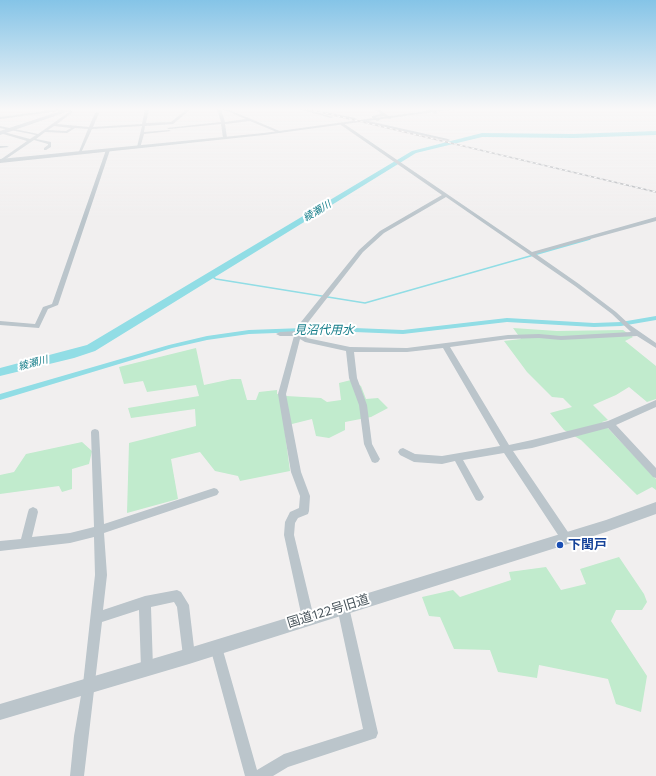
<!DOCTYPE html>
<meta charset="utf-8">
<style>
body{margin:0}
canvas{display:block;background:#f1efef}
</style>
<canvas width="656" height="776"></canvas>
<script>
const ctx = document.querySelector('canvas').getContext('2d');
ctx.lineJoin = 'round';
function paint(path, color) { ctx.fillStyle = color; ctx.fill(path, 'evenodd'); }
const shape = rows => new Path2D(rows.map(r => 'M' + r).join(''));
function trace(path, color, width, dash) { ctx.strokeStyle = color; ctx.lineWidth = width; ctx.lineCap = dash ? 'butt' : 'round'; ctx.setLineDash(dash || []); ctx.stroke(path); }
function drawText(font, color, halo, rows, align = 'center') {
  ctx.font = font + ' Commissioner,"Noto Sans JP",sans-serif'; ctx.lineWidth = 4; ctx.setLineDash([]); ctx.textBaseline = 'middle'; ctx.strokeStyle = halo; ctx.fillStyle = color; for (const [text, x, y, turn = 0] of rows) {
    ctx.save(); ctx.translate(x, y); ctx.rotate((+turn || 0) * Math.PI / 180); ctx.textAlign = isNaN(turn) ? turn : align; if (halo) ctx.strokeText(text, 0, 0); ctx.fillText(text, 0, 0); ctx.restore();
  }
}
paint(shape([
 [513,328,557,331,623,330,633,337,625,341,656,366,656,399,647,402,629,387,616,395,593,405,608,420,602,422,656,479,656,490,652,487,637,495,581,440,564,430,550,413,572,407,563,398,552,397,527,372,504,341,521,339],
 [196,348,204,385,232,379,241,379,247,400,256,400,259,392,277,390,277,394,286,396,321,398,327,402,341,400,339,383,351,380,361,386,366,399,378,398,388,408,371,417,345,422,345,430,329,438,316,436,312,419,284,426,290,471,240,481,238,476,215,471,200,452,171,459,178,499,127,513,129,443,196,426,195,409,131,418,128,408,199,396,196,385,147,392,143,381,124,384,119,367],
 [82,442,92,451,89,464,72,469,72,489,62,492,59,486,0,494,0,475,14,472,26,454],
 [619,557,644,594,647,602,642,610,616,610,611,621,647,676,641,712,616,704,608,679,539,665,537,678,498,672,490,650,454,649,440,617,429,616,422,597,453,590,460,597,511,580,509,572,546,567,561,590,586,584,580,569]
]), '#c1ebcd');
trace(shape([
 [211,276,216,279,365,303,590,239]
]), '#91dde5', 1.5);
paint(shape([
 [656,316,656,320,621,326,594,327,507,322,403,334,330,331,249,334,207,340,172,348,0,400,0,394,169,345,207,336,249,330,330,327,403,330,507,318,594,323,621,322,656,316]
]), '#91dde5');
paint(shape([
 [656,131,656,135,573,138,482,137,416,153,95,351,74,358,0,376,0,368,87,345,412,151,482,133,573,134,656,131]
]), '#91dde5');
paint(shape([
 [59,109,71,109,70,110,73,112,57,124,89,127,95,113,97,112,99,113,93,127,142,124,145,109,149,109,146,123,171,122,187,109,191,109,173,124,145,126,144,132,169,130,171,131,144,134,140,148,137,147,142,126,92,129,81,153,78,154,88,129,75,128,67,133,45,132,36,139,51,142,51,147,46,150,44,150,44,148,48,145,48,144,34,140,0,163,0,160,27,141,0,133,0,131,30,139,36,135,0,128,0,126,38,134,69,112,68,110,0,119,0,117,59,109],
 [54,126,71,128,66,131,48,130,54,126],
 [217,109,221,109,225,122,246,119,222,109,227,109,282,132,279,133,250,121,225,124,227,138,225,139,223,138,221,124,169,129,167,128,221,122,217,109],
 [298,109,305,109,333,117,331,118,298,109],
 [374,109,378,109,392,118,389,119,384,116,376,117,380,120,377,121,372,118,372,116,381,114,374,109],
 [428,109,432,109,438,113,435,114,428,109],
 [451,109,455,109,455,110,453,111,451,109],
 [364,120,448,139,450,140,448,141,363,122,364,120],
 [341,123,343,123,532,252,656,217,656,221,536,254,579,284,616,312,630,325,656,343,656,348,637,336,561,340,539,338,508,339,450,347,509,445,532,440,608,421,656,400,656,407,616,425,656,468,656,478,653,477,608,428,532,448,513,451,570,535,571,538,570,541,566,543,562,541,504,453,463,460,484,497,482,500,479,501,476,500,455,461,442,464,414,462,400,455,398,452,400,449,403,448,415,454,442,456,500,446,443,348,407,352,354,352,357,378,367,405,372,444,380,459,378,462,375,463,372,462,364,444,359,405,349,378,346,351,305,342,300,339,286,394,301,472,310,496,309,511,308,514,298,518,295,523,294,535,314,618,312,622,308,624,304,622,302,618,284,535,285,522,290,512,299,508,300,496,291,472,278,394,294,336,280,336,276,334,280,332,297,331,301,322,359,250,380,231,442,195,341,125,341,123],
 [446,197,575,286,612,314,631,332,561,336,539,334,508,335,407,348,350,347,307,338,303,333,306,325,363,252,384,233,446,197],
 [0,146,7,146,9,147,0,148,0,146],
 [108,149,110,150,58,305,48,309,39,328,0,325,0,321,35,324,43,307,52,304,106,150,108,149],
 [95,429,98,430,99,432,104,524,214,488,217,489,219,492,217,495,104,533,107,575,103,610,145,596,177,590,181,592,189,605,195,656,193,660,189,662,185,660,183,656,177,607,174,602,151,607,153,668,151,672,147,674,143,672,141,668,139,610,102,622,84,776,70,776,74,736,83,684,95,575,94,537,70,543,0,551,0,541,21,539,28,512,29,509,33,507,37,509,38,512,32,537,70,533,94,527,91,432,92,430,95,429],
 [343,601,347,603,349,607,378,733,376,738,288,767,273,776,245,776,210,647,212,643,216,641,220,643,222,647,257,770,284,754,363,729,337,607,339,603,343,601]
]), '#bbc5cb');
paint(shape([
 [441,109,456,109,264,135,0,163,0,159,264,133,441,109],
 [326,112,355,118,357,119,355,120,324,114,326,112],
 [656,502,656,514,606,532,189,664,0,720,0,704,189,648,606,520,656,502]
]), '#bbc5cb');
paint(shape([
 [67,109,75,109,0,135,0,131,67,109]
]), '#bcc7cf');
const rail = shape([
 [308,109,656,192]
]);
trace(rail, '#b2b5b9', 1.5);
trace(rail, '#fff', 1, [3]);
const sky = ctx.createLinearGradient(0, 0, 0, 218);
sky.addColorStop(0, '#85c4e7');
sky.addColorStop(0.5, '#f9f8f8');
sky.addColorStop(1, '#f9f8f800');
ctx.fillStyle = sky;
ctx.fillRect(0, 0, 656, 218);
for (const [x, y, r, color] of [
 [560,545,4,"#1a4fb4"]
]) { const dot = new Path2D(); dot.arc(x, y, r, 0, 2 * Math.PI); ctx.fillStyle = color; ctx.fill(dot); trace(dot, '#fff', 1.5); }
drawText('italic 10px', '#167e8a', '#fff', [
 ["綾瀬川",317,211,-31],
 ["綾瀬川",33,363,-15]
]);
drawText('italic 12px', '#167e8a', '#fff', [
 ["見沼代用水",324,330]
]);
drawText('bold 13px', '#164399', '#fff', [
 ["下閏戸",568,545]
], 'left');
drawText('13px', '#48545b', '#fff', [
 ["国道122号旧道",328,611,-17]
]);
</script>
